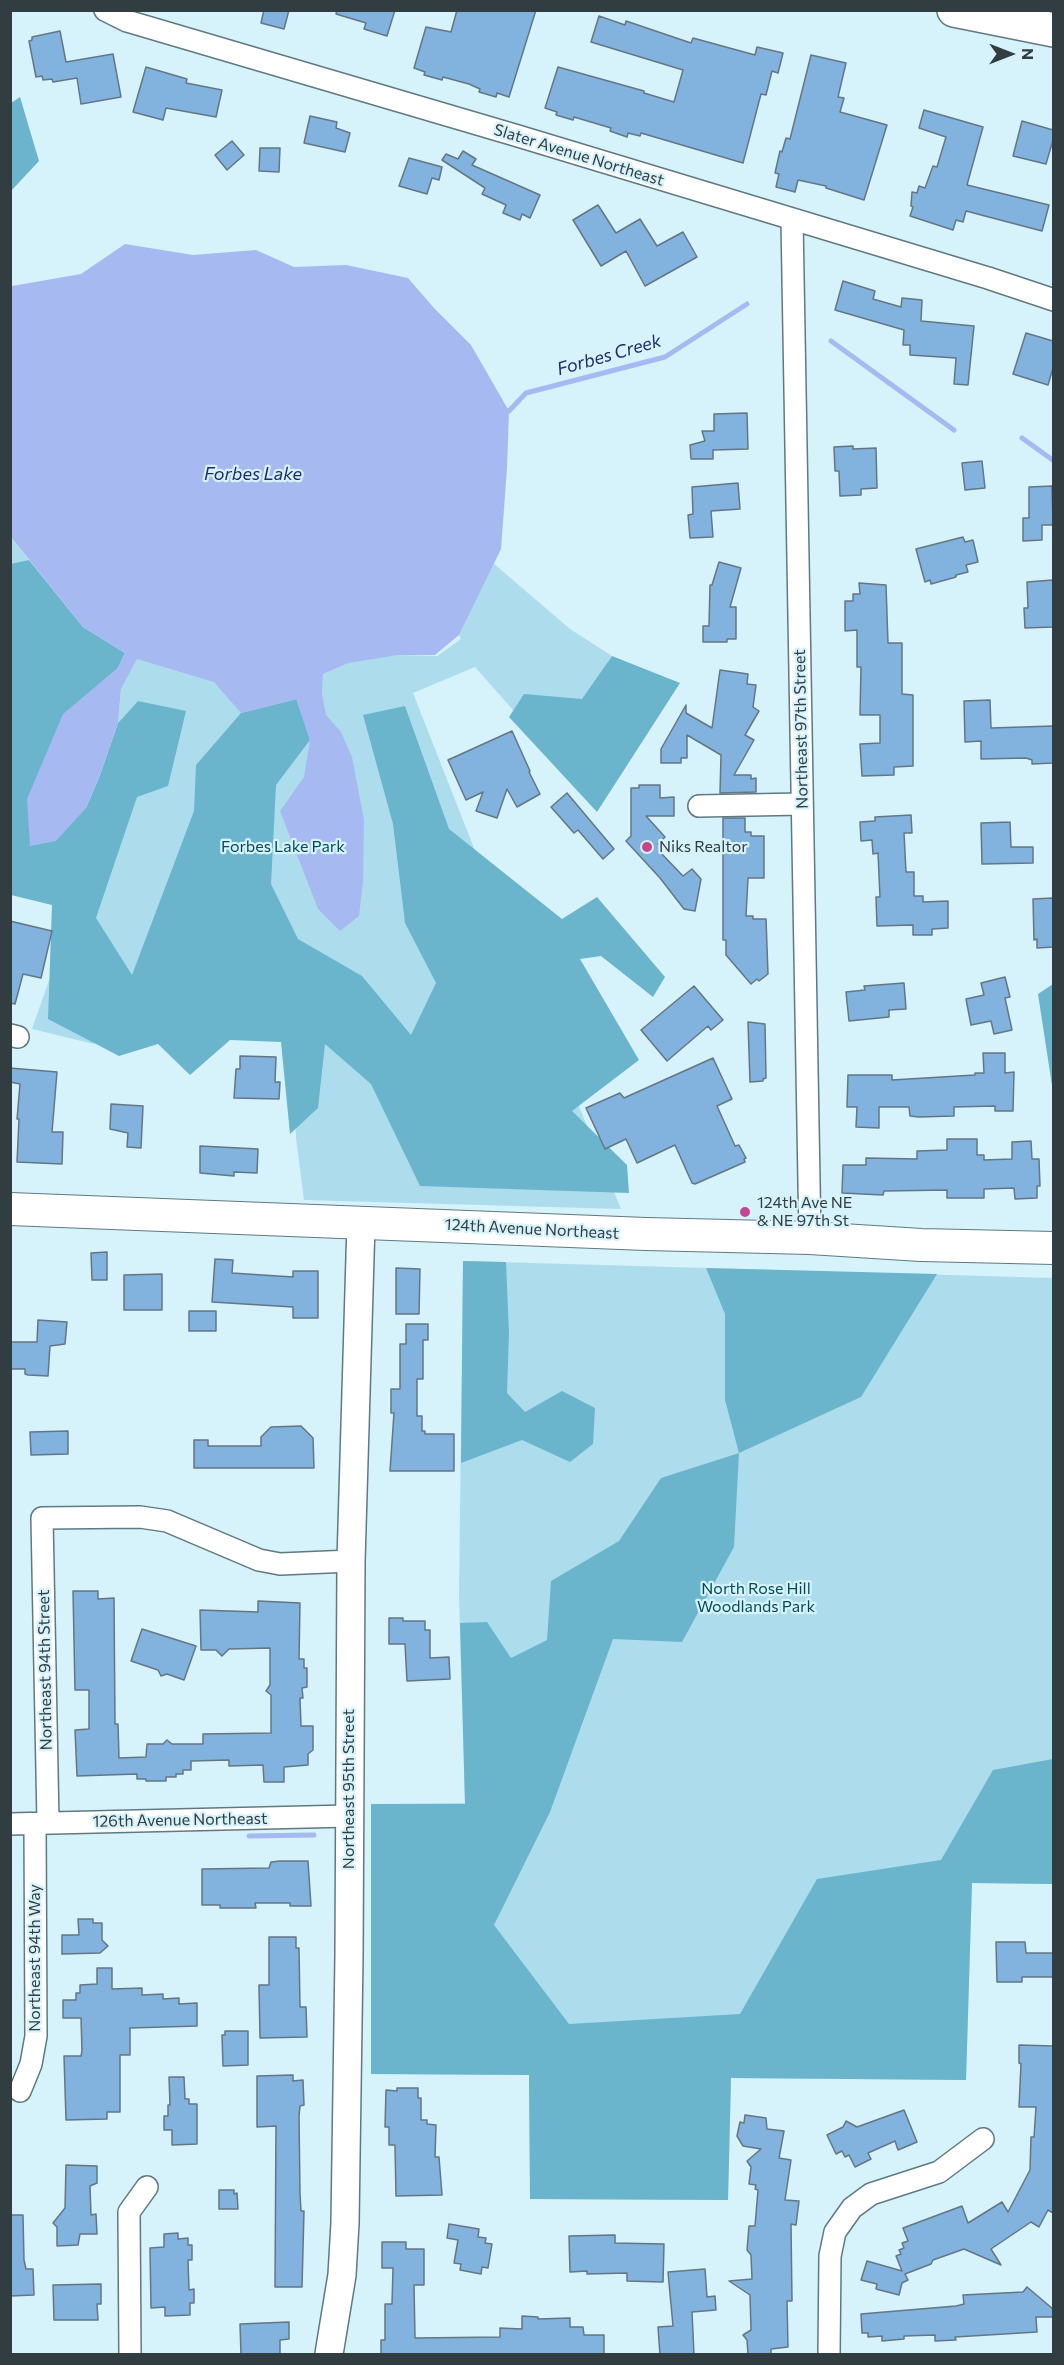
<!DOCTYPE html>
<style>
body{margin:0}
#map{position:relative;width:1064px;height:2365px;overflow:hidden;background:#d6f2fb;font-family:Commissioner,sans-serif}
canvas{display:block}
.frame{position:absolute;inset:0;border:12px solid #323d41;pointer-events:none}
.north{position:absolute;left:980px;top:24px;width:60px;height:60px;-webkit-text-stroke:4px #d6f2fb;paint-order:stroke;rotate:90deg;font-size:16px;font-weight:700;line-height:24px;text-align:center;color:#323d41}
.north::after{content:'';display:block;margin:auto;width:21px;height:27px;background:#323d41;clip-path:polygon(50% 0,100% 100%,50% 72%,0 100%)}
</style>
<div id="map">
<canvas width="1064" height="2365"></canvas>
<div class="frame"></div>
<div class="north">N</div>
</div>
<script>
const ctx = document.querySelector('canvas').getContext('2d');
ctx.lineJoin = 'round';
function paint(path, color) { ctx.fillStyle = color; ctx.fill(path, 'evenodd'); }
const shape = rows => new Path2D(rows.map(r => 'M' + r).join(''));
function trace(path, color, width, dash) { ctx.strokeStyle = color; ctx.lineWidth = width; ctx.lineCap = dash ? 'butt' : 'round'; ctx.setLineDash(dash || []); ctx.stroke(path); }
function drawText(font, color, halo, rows, align = 'center') {
  ctx.font = font + ' Commissioner,sans-serif'; ctx.lineWidth = 4.5; ctx.setLineDash([]); ctx.textBaseline = 'middle'; ctx.strokeStyle = halo; ctx.fillStyle = color; for (const [text, x, y, turn = 0] of rows) {
    ctx.save(); ctx.translate(x, y); ctx.rotate((+turn || 0) * Math.PI / 180); ctx.textAlign = isNaN(turn) ? turn : align; if (halo) ctx.strokeText(text, 0, 0); ctx.fillText(text, 0, 0); ctx.restore();
  }
}
paint(shape([
 [11,537,29,560,11,564],
 [486,557,570,629,612,656,608,661,594,802,475,667,413,693,496,904,621,1209,304,1200,296,1138,292,1027,113,1005,94,1044,32,1029,146,703,138,701,118,723,121,689,137,658,201,677,398,655,437,656,461,639,459,635,467,618],
 [463,1261,1053,1278,1053,1884,972,1883,966,2080,731,2078,728,2200,530,2199,529,2075,371,2074,371,1804,465,1803,459,1595]
]), '#addded');
paint(shape([
 [20,97,39,161,11,191,11,103],
 [29,560,83,627,125,653,118,668,63,715,86,808,100,775,118,723,138,701,186,711,168,786,137,797,96,918,132,975,194,811,196,765,241,713,297,699,310,740,276,785,271,884,298,939,362,976,411,1035,436,983,405,923,393,824,363,715,405,706,449,829,562,919,597,897,665,977,653,997,601,956,580,959,639,1060,572,1111,627,1165,629,1193,420,1186,371,1084,325,1044,318,1108,290,1134,281,1042,230,1040,190,1075,158,1044,119,1056,48,1019,52,905,11,895,10,564],
 [612,656,680,683,597,812,509,717,524,694,582,699],
 [1053,984,1053,1092,1038,994],
 [463,1261,506,1262,509,1333,507,1393,525,1412,562,1391,595,1408,593,1444,570,1462,522,1440,461,1463],
 [706,1268,937,1274,861,1397,739,1453,734,1547,682,1642,613,1639,550,1812,494,1925,569,2024,740,2014,817,1879,941,1860,993,1770,1053,1759,1053,1884,972,1883,966,2080,731,2078,728,2200,530,2199,529,2075,371,2074,371,1804,465,1804,460,1623,487,1622,511,1658,547,1640,551,1581,619,1541,661,1478,739,1453,725,1400,725,1314]
]), '#6ab5cc');
paint(shape([
 [125,244,193,255,256,250,294,267,346,265,408,278,434,308,471,345,509,411,507,468,501,549,459,635,435,655,398,655,348,663,323,674,322,694,326,715,341,732,352,757,364,820,363,882,359,916,340,931,318,909,280,811,304,777,310,740,296,699,241,713,214,682,137,659,121,689,118,723,100,775,86,808,56,841,30,846,27,799,63,714,118,668,125,653,83,627,11,537,11,290,12,286,81,274]
]), '#a7b9f1');
trace(shape([
 [831,341,954,430],
 [509,411,526,393,665,357,747,304],
 [1022,438,1054,461],
 [249,1836,314,1835]
]), '#a7b9f1', 5);
const building = shape([
 [264,10,289,10,284,29,261,23,264,10],
 [337,10,395,10,387,36,364,29,366,23,336,14,337,10],
 [457,10,536,10,509,97,497,93,496,97,479,92,480,89,469,84,443,77,442,80,424,75,425,72,414,68,426,27,451,32,457,10],
 [599,16,625,25,626,21,691,43,693,38,755,55,757,47,783,53,778,73,772,71,766,95,761,94,743,163,641,133,640,136,628,133,627,137,610,131,611,128,574,117,573,120,556,115,557,112,545,108,558,67,644,91,644,93,674,102,683,70,591,42,599,16],
 [60,31,66,62,113,54,121,97,81,104,77,78,53,82,52,79,43,80,42,76,36,77,29,41,32,40,32,37,60,31],
 [811,55,846,63,838,97,844,98,840,112,887,125,864,200,826,188,826,186,798,180,795,192,776,187,779,174,775,173,780,151,782,152,786,138,790,139,811,55],
 [146,67,187,79,186,83,222,90,216,117,166,108,163,120,133,112,146,67],
 [924,110,983,127,967,185,1049,205,1042,231,966,211,963,222,956,220,953,230,910,216,913,207,911,206,912,192,917,193,919,186,925,188,933,166,937,167,946,137,919,128,924,110],
 [310,116,337,122,336,128,350,133,345,152,304,143,310,116],
 [1022,121,1053,130,1053,140,1046,164,1013,156,1022,121],
 [232,141,244,155,227,170,215,155,232,141],
 [260,148,280,148,279,172,259,171,260,148],
 [463,151,476,159,472,165,540,195,530,218,522,214,520,220,503,213,506,205,482,194,485,188,442,160,446,154,458,159,463,151],
 [409,158,442,167,439,180,432,178,427,194,399,186,409,158],
 [598,205,616,233,640,219,657,246,683,232,697,257,645,286,626,251,601,266,573,220,598,205],
 [843,281,875,291,873,299,901,307,902,298,922,300,921,321,974,326,968,385,954,384,956,358,910,355,910,345,903,345,904,330,835,310,843,281],
 [1026,333,1053,341,1053,368,1048,385,1013,374,1026,333],
 [747,413,748,449,713,450,713,459,691,459,690,445,705,441,702,431,714,431,714,414,747,413],
 [853,446,853,449,876,448,877,488,861,489,861,495,840,496,839,471,835,471,834,447,853,446],
 [982,461,985,488,965,490,962,463,982,461],
 [738,483,740,509,711,511,713,537,690,538,688,515,693,514,692,487,738,483],
 [1052,486,1053,525,1042,525,1042,540,1023,541,1023,518,1029,518,1029,487,1052,486],
 [963,537,965,542,973,540,978,562,966,565,968,572,956,575,956,577,931,584,930,580,925,582,916,549,963,537],
 [719,562,741,568,730,607,736,607,736,639,727,639,727,642,703,642,703,626,709,626,710,585,712,585,719,562],
 [1053,580,1053,627,1025,628,1024,608,1028,608,1027,582,1053,580],
 [859,583,886,585,888,643,902,643,902,694,913,695,913,766,894,767,894,775,862,776,860,744,880,743,880,715,860,715,861,667,857,667,857,630,845,631,845,601,853,601,853,594,860,594,859,583],
 [720,670,748,674,747,684,756,685,753,707,759,711,745,735,754,740,734,775,751,775,751,779,756,778,756,792,720,793,721,755,687,735,687,758,681,758,681,763,661,763,661,749,686,705,686,713,712,728,720,670],
 [990,700,991,728,1053,726,1053,763,1032,764,1032,760,1026,758,981,759,981,741,965,742,964,701,990,700],
 [512,731,530,771,529,772,540,794,517,807,507,789,497,818,476,811,483,792,466,800,448,760,512,731],
 [639,785,660,785,660,798,674,797,674,816,646,816,665,837,658,844,663,848,659,851,683,876,692,869,701,879,695,911,684,909,660,878,626,841,631,836,631,788,639,788,639,785],
 [567,793,614,849,603,859,578,830,574,833,551,807,567,793],
 [911,815,912,833,904,833,906,872,914,872,914,896,923,896,923,902,948,901,948,928,932,929,932,935,913,935,913,925,877,926,876,897,880,897,878,853,873,854,872,840,861,841,860,822,875,821,875,817,911,815],
 [723,818,745,818,745,832,751,832,751,836,764,836,764,878,748,878,746,916,753,916,753,919,766,919,768,974,759,981,757,979,751,984,726,955,726,940,723,940,723,818],
 [1010,822,1011,847,1033,847,1033,863,982,864,981,823,1010,822],
 [1053,898,1053,947,1037,948,1037,939,1034,940,1033,899,1053,898],
 [10,921,52,931,41,978,23,974,15,1004,10,1003,10,921],
 [1005,977,1010,997,1005,998,1012,1030,994,1034,991,1021,971,1025,966,999,984,995,981,983,1005,977],
 [904,983,906,1009,889,1010,889,1017,849,1021,846,992,865,990,864,986,904,983],
 [694,986,723,1020,711,1030,708,1026,667,1061,641,1030,694,986],
 [748,1022,765,1024,766,1078,763,1079,763,1081,750,1082,748,1022],
 [983,1053,1005,1053,1005,1073,1014,1072,1013,1111,995,1111,995,1106,954,1107,954,1116,919,1117,910,1116,909,1107,879,1107,879,1128,856,1127,857,1107,847,1107,848,1075,892,1075,892,1080,975,1075,975,1073,984,1073,983,1053],
 [240,1056,276,1057,275,1082,280,1082,279,1099,234,1098,236,1069,240,1069,240,1056],
 [713,1058,732,1099,717,1106,735,1146,739,1145,746,1158,744,1159,745,1162,695,1184,692,1183,675,1145,637,1163,626,1139,605,1149,586,1108,620,1093,624,1098,713,1058],
 [10,1068,57,1072,52,1132,63,1132,62,1164,17,1162,19,1119,17,1119,20,1084,10,1082,10,1068],
 [111,1104,143,1106,141,1148,127,1147,128,1133,110,1129,111,1104],
 [947,1139,977,1139,977,1155,984,1155,984,1160,1012,1159,1012,1142,1031,1141,1032,1159,1039,1159,1040,1186,1037,1186,1037,1198,1015,1199,1014,1188,984,1189,984,1198,947,1198,947,1190,884,1191,883,1195,842,1193,843,1165,866,1165,866,1158,917,1159,917,1151,947,1150,947,1139],
 [200,1146,258,1149,257,1173,234,1172,234,1176,200,1173,200,1146],
 [107,1252,107,1280,92,1280,91,1253,107,1252],
 [215,1259,233,1260,232,1273,293,1277,293,1271,318,1271,318,1318,293,1318,293,1307,212,1302,215,1259],
 [396,1268,420,1269,419,1314,396,1314,396,1268],
 [162,1274,162,1310,124,1310,124,1275,162,1274],
 [189,1311,216,1311,216,1331,189,1331,189,1311],
 [38,1320,67,1322,65,1344,50,1346,48,1376,28,1375,25,1374,25,1369,10,1369,10,1342,37,1342,38,1320],
 [406,1324,428,1324,428,1340,423,1340,423,1379,417,1379,417,1416,422,1416,422,1431,425,1431,425,1434,454,1434,454,1471,390,1471,394,1413,391,1413,391,1389,400,1389,400,1344,406,1344,406,1324],
 [301,1426,313,1438,314,1468,194,1468,194,1440,208,1440,208,1446,261,1446,261,1437,271,1427,301,1426],
 [68,1431,68,1454,31,1455,30,1432,68,1431],
 [73,1591,98,1591,98,1599,114,1598,115,1724,118,1724,119,1758,146,1757,147,1744,163,1744,167,1740,172,1744,203,1744,203,1734,271,1733,271,1695,266,1691,270,1685,270,1648,229,1649,222,1656,216,1650,201,1650,200,1610,258,1612,258,1601,300,1603,299,1659,304,1659,304,1668,307,1668,307,1687,302,1688,303,1698,300,1698,301,1726,313,1726,313,1750,308,1754,308,1765,284,1767,284,1782,264,1782,263,1765,229,1766,229,1760,191,1761,191,1770,183,1770,183,1774,176,1774,176,1777,166,1777,166,1781,146,1781,146,1779,137,1779,137,1774,77,1776,75,1730,89,1729,89,1690,75,1690,73,1591],
 [389,1618,403,1618,403,1621,425,1621,425,1630,430,1630,430,1658,449,1657,450,1679,407,1681,405,1644,389,1644,389,1618],
 [142,1629,196,1646,184,1680,167,1674,161,1676,158,1670,131,1661,142,1629],
 [280,1861,308,1861,311,1906,290,1906,290,1903,255,1903,256,1908,220,1908,220,1905,202,1905,202,1869,269,1868,271,1862,280,1861],
 [78,1919,93,1919,93,1923,102,1923,102,1940,108,1946,100,1953,62,1954,62,1935,79,1935,78,1919],
 [269,1937,296,1937,296,1948,299,1948,300,2007,306,2007,307,2037,260,2038,259,1985,269,1985,269,1937],
 [996,1942,1025,1942,1026,1953,1053,1953,1053,1977,1022,1977,1022,1982,997,1982,996,1942],
 [97,1968,112,1968,112,1989,142,1988,142,1995,163,1994,163,1999,179,1998,179,2004,197,2003,197,2026,130,2028,130,2055,120,2055,120,2112,107,2112,107,2119,66,2120,64,2056,81,2056,82,2051,81,2018,63,2018,63,2000,76,2000,76,1993,80,1993,80,1985,97,1984,97,1968],
 [225,2031,248,2031,248,2065,223,2066,222,2035,225,2035,225,2031],
 [1019,2045,1053,2046,1053,2213,1048,2210,1039,2227,1031,2222,991,2249,1001,2265,964,2249,933,2260,931,2264,905,2274,908,2280,902,2283,899,2295,876,2289,877,2284,861,2280,867,2261,902,2271,896,2256,901,2254,899,2250,904,2248,902,2243,908,2241,903,2228,962,2206,968,2223,1002,2202,1008,2212,1030,2170,1031,2137,1034,2137,1036,2107,1019,2107,1021,2064,1019,2063,1019,2045],
 [293,2075,293,2081,303,2080,304,2105,300,2106,299,2116,300,2194,301,2211,304,2211,302,2287,275,2287,276,2126,257,2127,257,2076,293,2075],
 [169,2077,184,2077,185,2099,189,2099,189,2104,197,2104,197,2144,172,2145,172,2130,164,2130,164,2116,168,2116,168,2105,170,2105,169,2077],
 [397,2088,418,2088,418,2098,421,2098,421,2120,427,2120,427,2124,436,2125,435,2157,439,2157,442,2195,396,2196,395,2145,389,2145,389,2127,385,2127,386,2090,397,2091,397,2088],
 [904,2110,917,2142,898,2150,895,2141,868,2153,871,2159,855,2167,849,2155,845,2157,842,2151,836,2154,827,2135,843,2127,846,2121,857,2127,904,2110],
 [745,2115,766,2118,767,2129,784,2131,779,2158,791,2160,785,2200,799,2201,796,2225,791,2224,792,2301,787,2301,788,2347,771,2349,771,2354,769,2355,748,2355,747,2340,743,2335,751,2330,750,2295,729,2281,752,2279,751,2255,747,2250,749,2226,755,2226,758,2190,755,2189,756,2185,749,2184,751,2167,747,2161,761,2149,743,2146,737,2136,740,2122,744,2123,745,2115],
 [66,2165,97,2166,97,2183,90,2186,91,2215,96,2214,97,2234,80,2234,78,2245,57,2246,57,2227,53,2223,65,2208,66,2165],
 [219,2190,234,2190,234,2194,237,2193,238,2209,219,2209,219,2190],
 [10,2215,23,2215,24,2260,26,2269,33,2269,34,2295,10,2296,10,2215],
 [449,2224,479,2229,478,2237,486,2238,485,2243,492,2244,488,2268,482,2267,481,2274,460,2270,461,2264,454,2263,458,2240,447,2238,449,2224],
 [178,2233,178,2239,188,2238,188,2245,192,2245,192,2260,188,2260,189,2290,194,2289,194,2303,190,2303,190,2315,165,2316,165,2307,151,2308,150,2248,164,2247,164,2234,178,2233],
 [615,2235,615,2243,664,2244,663,2282,627,2281,627,2273,587,2274,587,2271,570,2272,569,2236,615,2235],
 [382,2242,406,2242,406,2249,424,2249,424,2285,414,2285,415,2338,500,2337,500,2328,522,2329,522,2316,538,2317,538,2319,570,2318,570,2327,583,2327,584,2335,604,2335,604,2355,381,2355,381,2340,385,2340,385,2304,392,2304,393,2268,382,2268,382,2242],
 [705,2269,707,2297,715,2296,716,2310,692,2312,694,2355,660,2355,658,2327,673,2326,668,2272,705,2269],
 [101,2284,101,2304,97,2304,98,2320,54,2320,53,2285,101,2284],
 [1027,2287,1053,2309,1053,2317,1036,2317,1037,2332,955,2337,956,2340,935,2341,935,2335,904,2336,904,2339,882,2341,882,2336,868,2337,868,2333,862,2333,861,2314,956,2306,964,2304,963,2295,1023,2292,1027,2287],
 [289,2322,289,2339,280,2340,280,2355,241,2355,240,2324,289,2322]
]);
paint(building, '#81b3de');
trace(building, '#647685', 1.5);
const minor = shape([
 [105,10,127,21,518,136,988,278,1054,300],
 [792,220,810,1238],
 [699,806,802,804],
 [10,1035,18,1037],
 [48,1822,42,1518,140,1517,167,1521,259,1560,280,1564,351,1561],
 [10,1824,349,1816],
 [20,2091,31,2064,36,2036,35,1824],
 [130,2354,129,2212,147,2187],
 [829,2354,830,2256,835,2232,852,2208,871,2194,939,2172,983,2139]
]);
const tertiary = shape([
 [329,2354,342,2275,345,2223,349,1956,351,1561,361,1223]
]);
const secondary = shape([
 [10,1209,646,1234,810,1238,921,1245,1054,1248]
]);
const motorway = shape([
 [954,10,1054,30]
]);
trace(minor, '#607981', 24);
trace(tertiary, '#607981', 30);
trace(secondary, '#607981', 34);
trace(motorway, '#607981', 36);
trace(minor, '#fff', 21);
trace(tertiary, '#fff', 27);
trace(secondary, '#fff', 32);
trace(motorway, '#fff', 33);
for (const [x, y, r, color] of [
 [647,847,6,"#c44592"],
 [745,1212,6,"#c44592"]
]) { const dot = new Path2D(); dot.arc(x, y, r, 0, 2 * Math.PI); ctx.fillStyle = color; ctx.fill(dot); trace(dot, '#d6f2fb', 2); }
drawText('16px', '#323d41', '#d6f2fb', [
 ["Slater Avenue Northeast",579,155,17],
 ["Northeast 97th Street",801,729,-91],
 ["124th Avenue Northeast",532,1229,3],
 ["Northeast 94th Street",45,1670,-91],
 ["Northeast 95th Street",349,1789,-90],
 ["126th Avenue Northeast",180,1820,-1],
 ["Northeast 94th Way",35,1958,-90]
]);
drawText('16px', '#044a5b', '#d6f2fb', [
 ["Forbes Lake Park",283,847],
 ["North Rose Hill",756,1589],
 ["Woodlands Park",756,1607]
]);
drawText('16px', '#323d41', '#d6f2fb', [
 ["Niks Realtor",659,847],
 ["124th Ave NE",757,1203],
 ["& NE 97th St",757,1221]
], 'left');
drawText('italic 18px', '#1f2b6b', '#d6f2fb', [
 ["Forbes Creek",609,355,-16],
 ["Forbes Lake",253,474]
]);
</script>
